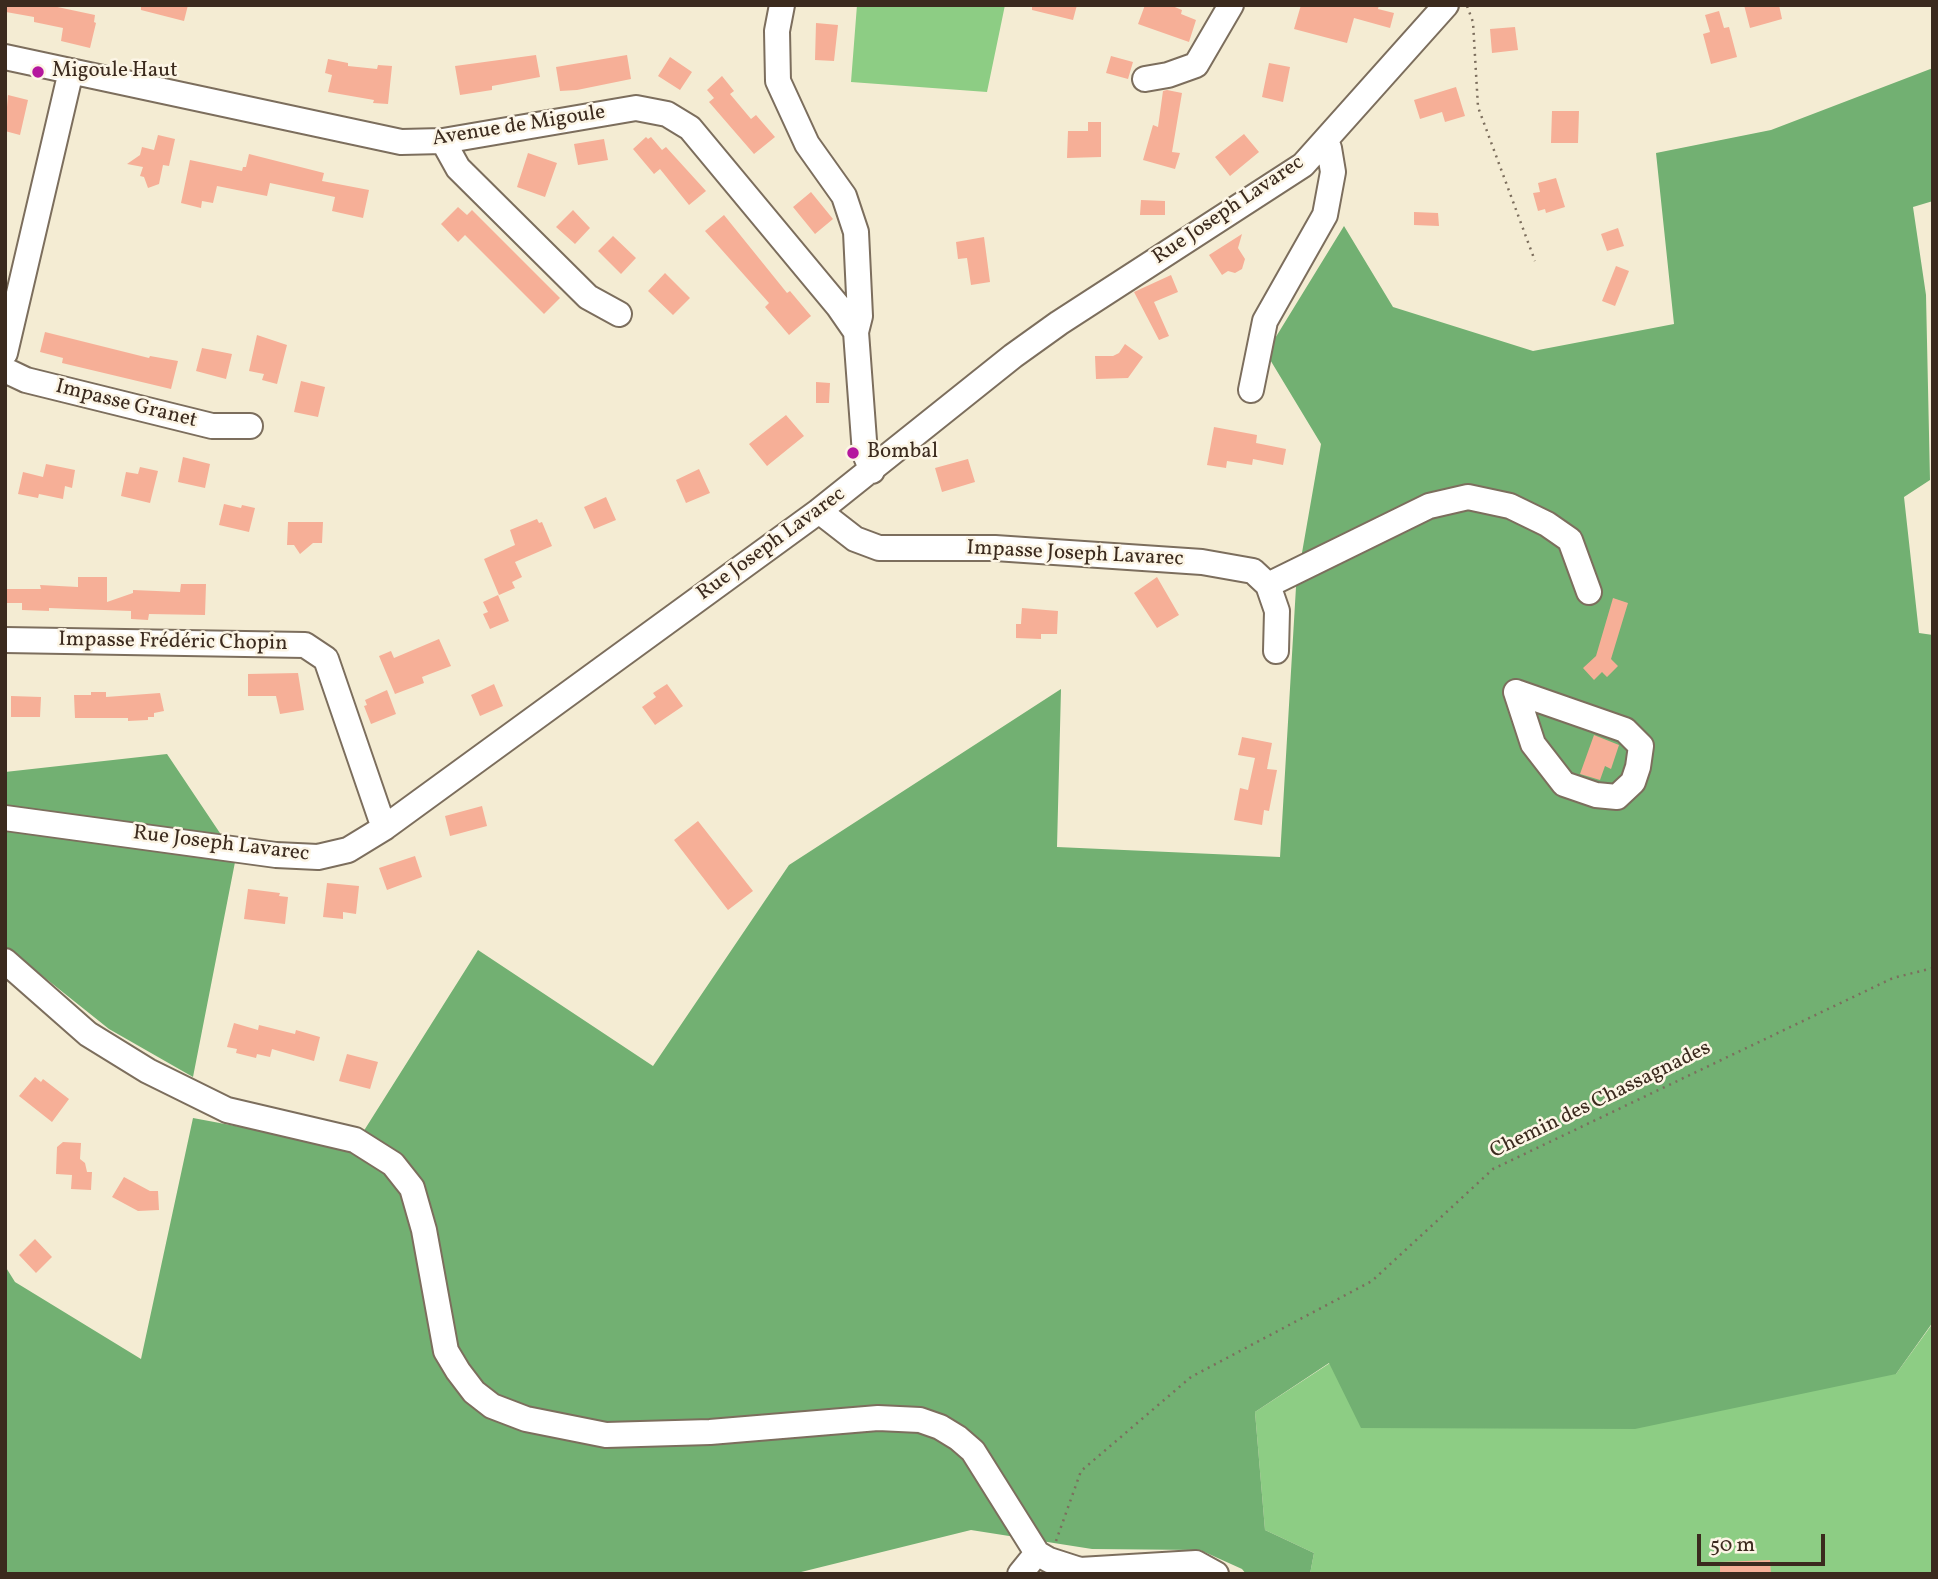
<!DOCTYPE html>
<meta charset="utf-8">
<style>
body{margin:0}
#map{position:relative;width:1938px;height:1579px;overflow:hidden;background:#f4ecd3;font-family:Vollkorn,serif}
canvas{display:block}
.frame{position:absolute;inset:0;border:7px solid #3b2a1e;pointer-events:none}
.scale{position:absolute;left:1697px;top:1534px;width:128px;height:32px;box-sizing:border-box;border:4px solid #3b2a1e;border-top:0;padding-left:9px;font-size:21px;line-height:24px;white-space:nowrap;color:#3b2a1e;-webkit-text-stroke:5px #fcf5e5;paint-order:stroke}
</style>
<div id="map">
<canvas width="1938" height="1579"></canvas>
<div class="frame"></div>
<div class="scale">50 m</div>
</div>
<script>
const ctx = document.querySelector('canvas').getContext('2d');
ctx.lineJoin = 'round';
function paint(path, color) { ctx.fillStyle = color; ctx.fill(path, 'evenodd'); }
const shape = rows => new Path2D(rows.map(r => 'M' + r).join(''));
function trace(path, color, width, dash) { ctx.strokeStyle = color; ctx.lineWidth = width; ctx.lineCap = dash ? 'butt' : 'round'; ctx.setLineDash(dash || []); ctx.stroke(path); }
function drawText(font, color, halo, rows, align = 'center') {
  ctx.font = font + ' Vollkorn,serif'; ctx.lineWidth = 5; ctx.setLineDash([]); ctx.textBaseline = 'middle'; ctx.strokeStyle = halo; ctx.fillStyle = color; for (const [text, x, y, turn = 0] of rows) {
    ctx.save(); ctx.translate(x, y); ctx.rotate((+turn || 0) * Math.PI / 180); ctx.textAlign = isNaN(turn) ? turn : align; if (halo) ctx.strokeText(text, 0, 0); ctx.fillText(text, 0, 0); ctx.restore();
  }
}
paint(shape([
 [857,5,1005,5,987,92,851,82],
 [1933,1323,1933,1574,1310,1574,1314,1553,1265,1530,1255,1412,1330,1363,1896,1374]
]), '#8dcd84');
paint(shape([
 [1933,68,1933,201,1913,207,1926,295,1930,480,1904,497,1919,633,1933,635,1933,1322,1896,1374,1635,1429,1361,1428,1329,1363,1255,1412,1265,1530,1314,1553,1310,1574,1246,1574,1242,1569,1200,1550,1092,1549,971,1530,793,1574,5,1574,5,1266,15,1282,141,1359,193,1118,353,1148,478,950,653,1066,789,865,1061,689,1057,847,1280,857,1296,587,1321,444,1266,353,1344,226,1393,307,1533,351,1674,324,1656,153,1771,130],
 [167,754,236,857,193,1077,109,1029,5,946,5,772]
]), '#72b072');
paint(shape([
 [6,5,48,5,95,15,94,22,96,23,90,48,61,41,63,28,34,22,34,17,6,12],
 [141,5,188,5,184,21,141,10],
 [1032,5,1077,5,1073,20,1032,10],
 [1145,5,1170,5,1182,10,1181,14,1196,20,1189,42,1138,24],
 [1301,5,1379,5,1378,9,1394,13,1390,28,1354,18,1347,43,1294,29],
 [1744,5,1779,5,1782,19,1750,28],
 [1719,11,1724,28,1729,27,1737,57,1711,64,1703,34,1710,32,1705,15],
 [816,23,838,25,834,61,815,60],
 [1515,27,1518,50,1492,53,1490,29],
 [536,55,540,77,492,86,492,90,460,95,455,66],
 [627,55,631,79,577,90,560,91,556,67],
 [1111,56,1133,62,1128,79,1106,73],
 [670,57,692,72,680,90,658,76],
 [328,59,348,63,348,66,377,69,378,65,392,66,388,104,373,103,374,100,328,92,332,75,325,73],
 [1269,63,1290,67,1283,102,1262,97],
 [722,76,734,91,730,94,751,119,756,115,775,137,754,154,709,102,714,98,707,90],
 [1456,87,1465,116,1445,122,1442,112,1420,119,1414,100],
 [1167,90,1182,93,1172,152,1180,153,1175,169,1143,160,1153,125,1158,127,1163,91],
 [8,95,28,100,20,135,5,131],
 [1552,111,1579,111,1578,143,1551,143],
 [1088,122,1101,122,1101,157,1067,158,1068,131,1088,131],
 [1244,134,1259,152,1230,176,1215,157],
 [158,135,175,139,169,166,163,165,159,184,148,188,144,177,140,176,143,167,127,164,140,155,142,147,154,150],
 [646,137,648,139,651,137,662,150,666,147,706,191,689,205,660,169,654,174,633,149],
 [604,139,608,160,578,165,574,144],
 [528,153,557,163,545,197,517,187],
 [249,154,324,173,322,181,369,190,363,218,332,211,335,197,270,183,267,196,217,186,213,203,202,201,201,208,181,203,190,160,242,171,243,167,246,167],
 [1556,178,1565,207,1546,213,1545,209,1538,211,1533,193,1540,192,1538,183],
 [811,192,833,219,815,234,793,207],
 [1141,200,1165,201,1165,215,1140,215],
 [458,207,467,215,472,210,560,298,544,314,465,235,458,242,441,224],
 [573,210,590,228,575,244,556,227],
 [1414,212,1438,213,1439,226,1414,225],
 [724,215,787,293,790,291,811,316,789,335,765,307,769,303,705,231],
 [1618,228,1624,246,1607,251,1601,234],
 [1242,234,1238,248,1245,259,1242,269,1235,273,1228,271,1222,275,1209,255],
 [613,236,636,258,621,274,598,251],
 [984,237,990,282,971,285,967,258,958,259,956,242],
 [1616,266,1629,271,1615,306,1602,301],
 [665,273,690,298,673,315,648,291],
 [1171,275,1178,292,1154,302,1169,336,1159,340,1134,292],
 [45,332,149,358,150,356,178,361,171,389,62,363,63,358,40,352],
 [257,335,287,345,277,384,262,380,264,374,249,371],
 [1125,344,1143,357,1128,378,1096,379,1095,356,1113,356,1119,353],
 [202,348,232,354,226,379,196,371],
 [301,381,325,387,318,417,294,412],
 [816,382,830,383,829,403,816,403],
 [786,415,804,436,767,466,749,444],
 [1214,427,1257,435,1256,443,1286,449,1283,465,1253,459,1252,465,1227,461,1226,468,1207,465],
 [183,457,210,464,205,488,178,482],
 [968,459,975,482,942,492,935,468],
 [46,464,75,470,72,488,65,486,63,499,39,494,38,498,18,494,23,472,43,477],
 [140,467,158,471,150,503,121,496,126,472,138,474],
 [699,469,710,493,686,503,676,480],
 [606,497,616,520,594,529,584,507],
 [224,504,241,508,242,505,255,508,249,532,219,525],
 [537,519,539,523,542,522,552,546,515,562,522,577,512,582,515,588,499,595,484,559,515,545,510,530],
 [288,522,323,522,322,543,313,543,300,554,294,545,287,545],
 [78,577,107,577,107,602,133,593,133,590,180,592,181,584,206,584,205,615,149,614,148,620,131,619,131,611,49,608,49,611,22,610,22,603,5,603,5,589,41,589,40,585,78,587],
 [1157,577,1179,615,1157,628,1134,593],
 [498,595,509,621,490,629,483,614,488,612,483,602],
 [1613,598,1628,603,1611,659,1618,666,1607,677,1602,672,1594,680,1583,668,1596,656],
 [1022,608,1058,611,1057,634,1041,634,1041,639,1016,638,1016,624,1021,624],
 [439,639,451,666,422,677,424,683,395,694,379,656,391,651,394,658],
 [298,673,304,710,280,714,276,696,248,696,248,674],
 [494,684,503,706,480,716,471,695],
 [667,684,683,706,655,725,642,707,656,697,653,693],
 [387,690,396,714,371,724,364,706,367,705,365,700],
 [91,692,106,692,106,697,160,693,164,711,154,713,154,717,148,717,148,720,128,721,128,718,75,718,74,695,91,695],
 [11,696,41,697,40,717,11,717],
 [1594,735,1619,745,1611,769,1605,766,1600,780,1580,774],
 [1242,737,1272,743,1267,769,1277,770,1269,811,1264,810,1262,825,1234,820,1240,788,1248,790,1255,758,1238,755],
 [482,806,487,826,450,836,445,816],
 [698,821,753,891,728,910,674,840],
 [415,856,422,877,387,890,379,868],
 [327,883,359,886,356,914,343,912,343,919,323,917],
 [248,889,280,893,279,896,288,897,285,924,244,919],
 [234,1023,258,1030,259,1025,295,1034,296,1030,320,1037,314,1061,272,1049,270,1057,257,1054,256,1058,236,1053,237,1049,227,1047],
 [347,1054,378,1062,370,1089,339,1081],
 [35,1077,41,1082,43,1079,69,1099,52,1122,19,1096],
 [63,1142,81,1143,80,1159,85,1163,87,1172,92,1172,91,1190,71,1189,72,1175,56,1174,57,1147],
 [124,1177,150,1191,158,1191,159,1210,138,1211,112,1197],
 [35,1239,52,1257,36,1273,19,1255],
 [1770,1560,1771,1574,1720,1574,1720,1562]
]), '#f6af97');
const minor = shape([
 [782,5,777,31,778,81,807,144,844,196,856,232,860,316,856,332,865,454,872,471],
 [5,57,401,142,443,141,636,108,667,114,690,128,838,306,856,332],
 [1145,79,1168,75,1196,65,1231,5],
 [443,141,458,168,588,297,619,314],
 [5,353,71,71],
 [5,370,26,380,212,426,250,426],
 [1251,390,1265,321,1325,215,1333,172,1329,148,1324,142],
 [819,511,855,539,879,548,995,548,1202,562,1253,571,1268,585,1277,611,1276,651],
 [1268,585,1429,506,1468,497,1510,506,1547,524,1570,540,1589,592],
 [5,640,305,645,326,659,384,828],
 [1516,692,1625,730,1641,746,1638,767,1633,782,1617,797,1596,795,1564,784,1533,744,1516,692],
 [5,818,276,855,318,857,348,850,384,828,819,511,1013,356,1059,323,1303,165,1446,5],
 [5,961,88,1034,148,1071,227,1110,355,1140,393,1164,412,1188,424,1230,446,1351,458,1371,474,1392,492,1406,526,1419,606,1435,710,1432,878,1418,920,1420,940,1427,958,1438,973,1451,1037,1553,1049,1560,1080,1570,1196,1563,1216,1574],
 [1020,1574,1037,1553]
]);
trace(minor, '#7c6e5d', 28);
trace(shape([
 [1467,6,1473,22,1478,107,1535,261],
 [1056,1541,1081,1471,1191,1377,1372,1281,1493,1169,1893,978,1933,968]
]), '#7c6e5d', 2.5, [2, 5]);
trace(minor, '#fff', 24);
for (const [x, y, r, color] of [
 [38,72,7,"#b5179e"],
 [853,453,7,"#b5179e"]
]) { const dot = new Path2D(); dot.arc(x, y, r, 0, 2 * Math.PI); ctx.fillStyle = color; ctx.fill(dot); trace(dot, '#fcf5e5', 2.5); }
drawText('21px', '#3b2a1e', '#fcf5e5', [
 ["Migoule Haut",52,72],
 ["Bombal",867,453]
], 'left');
drawText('21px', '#3b2a1e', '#fcf5e5', [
 ["Avenue de Migoule",519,127,-9],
 ["Rue Joseph Lavarec",1229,211,-34],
 ["Impasse Granet",126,405,14],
 ["Rue Joseph Lavarec",772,545,-36],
 ["Impasse Joseph Lavarec",1075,555,3],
 ["Impasse Frédéric Chopin",173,643,1],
 ["Rue Joseph Lavarec",221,845,7],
 ["Chemin des Chassagnades",1601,1101,-26]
]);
</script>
